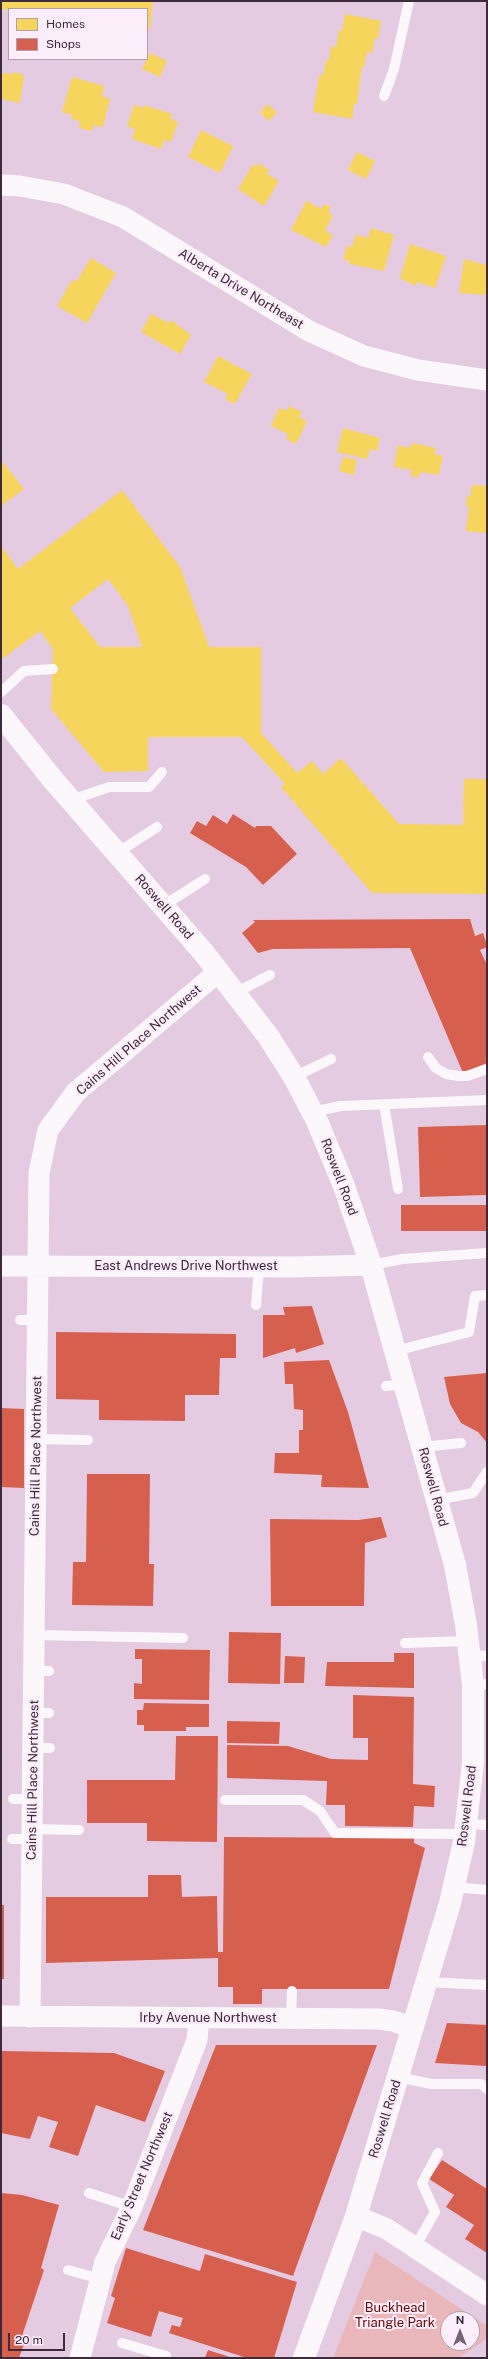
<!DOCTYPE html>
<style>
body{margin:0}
#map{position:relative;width:488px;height:2359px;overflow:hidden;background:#e5cbe2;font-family:"Public Sans",sans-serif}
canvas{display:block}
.frame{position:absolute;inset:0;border:2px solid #3d2a3b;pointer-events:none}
.legend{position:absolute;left:8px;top:8px;width:140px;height:52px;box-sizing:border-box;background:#fcedfa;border:1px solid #b09fae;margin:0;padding:5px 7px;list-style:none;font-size:12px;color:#3d2a3b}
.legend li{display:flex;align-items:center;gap:8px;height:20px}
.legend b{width:20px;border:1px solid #b09fae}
.north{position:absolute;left:440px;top:2311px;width:40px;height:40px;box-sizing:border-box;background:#fcedfa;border:1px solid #b09fae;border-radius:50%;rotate:0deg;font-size:11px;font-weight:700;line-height:16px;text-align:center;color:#3d2a3b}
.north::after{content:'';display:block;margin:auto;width:14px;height:18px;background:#786275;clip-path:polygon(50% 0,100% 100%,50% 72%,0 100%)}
.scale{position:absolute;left:8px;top:2333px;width:57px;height:18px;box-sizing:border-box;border:2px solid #3d2a3b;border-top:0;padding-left:5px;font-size:12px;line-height:14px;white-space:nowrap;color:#3d2a3b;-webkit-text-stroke:3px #fcedfa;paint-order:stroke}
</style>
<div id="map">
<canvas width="488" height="2359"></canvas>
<div class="frame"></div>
<ul class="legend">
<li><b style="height:11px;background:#f6d55c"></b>Homes</li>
<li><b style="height:11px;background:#d6604d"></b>Shops</li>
</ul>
<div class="north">N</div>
<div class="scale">20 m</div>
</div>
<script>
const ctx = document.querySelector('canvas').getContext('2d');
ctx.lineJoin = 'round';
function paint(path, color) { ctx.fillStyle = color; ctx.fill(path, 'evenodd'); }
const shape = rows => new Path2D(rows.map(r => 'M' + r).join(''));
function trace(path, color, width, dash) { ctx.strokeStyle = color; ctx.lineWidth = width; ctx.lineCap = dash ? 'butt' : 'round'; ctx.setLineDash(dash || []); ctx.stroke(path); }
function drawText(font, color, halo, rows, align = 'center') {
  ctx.font = font + ' "Public Sans",sans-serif'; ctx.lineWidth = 4; ctx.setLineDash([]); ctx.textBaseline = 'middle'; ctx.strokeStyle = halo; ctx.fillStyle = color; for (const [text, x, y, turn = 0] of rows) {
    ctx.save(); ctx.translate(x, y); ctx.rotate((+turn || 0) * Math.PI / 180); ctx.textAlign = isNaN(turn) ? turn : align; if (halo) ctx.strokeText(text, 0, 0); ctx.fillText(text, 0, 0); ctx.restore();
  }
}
paint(shape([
 [375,2252,487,2326,487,2339,458,2358,333,2358],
 [448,2319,472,2319,472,2343,448,2343]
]), '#e9b7ba');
paint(shape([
 [1,1,153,1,150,29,147,29,147,9,9,10,1,9],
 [345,14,381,21,378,38,375,38,372,53,367,52,364,67,362,66,357,104,354,104,352,119,313,112,319,75,323,75,326,60,329,60,331,46,336,47,339,30,342,31],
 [150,53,167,61,160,77,142,69],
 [14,72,24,75,20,103,1,99,1,73,14,74],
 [72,77,104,86,102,96,110,99,103,127,94,125,92,131,79,128,80,121,71,119,72,115,62,112],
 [267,104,277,112,269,121,260,113],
 [134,105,144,108,144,105,172,114,171,119,178,122,171,142,164,140,161,149,132,139,135,129,127,126],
 [201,130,233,146,220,173,188,157],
 [357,152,375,161,366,179,348,170],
 [259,163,269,170,267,174,279,181,264,206,238,189,253,164,257,167],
 [306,201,321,209,324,204,331,207,328,213,333,215,325,231,333,235,326,247,291,230],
 [371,228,394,235,384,271,349,264,350,261,343,259,347,246,352,247,356,235,368,238],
 [410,244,446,256,435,288,417,282,415,286,400,278],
 [91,258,116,273,87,323,57,306,72,280,76,282],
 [464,259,487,265,487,295,459,293],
 [151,314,169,323,171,320,191,335,180,354,141,332],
 [218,356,252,374,235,404,225,399,228,394,204,382],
 [289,406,302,412,299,417,307,421,296,444,286,439,288,434,271,426,279,408,287,411],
 [343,428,380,438,377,451,370,449,367,459,337,452],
 [411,443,436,448,434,454,443,456,439,475,420,472,419,477,410,476,412,470,394,467,398,445,410,448],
 [343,457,357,460,354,475,339,471],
 [1,460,24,489,1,506],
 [472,485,487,486,486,533,466,531,469,507,466,506,467,496,470,497],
 [122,490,180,567,209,647,261,647,261,733,297,773,312,761,323,774,341,758,399,824,463,825,464,779,487,779,487,894,372,893,281,787,285,784,242,737,148,737,148,771,104,772,51,709,53,649,40,631,2,659,1,546,18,569],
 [108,579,128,606,142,647,100,647,70,608]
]), '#f6d55c');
paint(shape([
 [233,814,255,828,256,826,271,826,297,854,263,885,246,867,190,833,197,821,206,826,213,815,227,824],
 [470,919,475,936,483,933,487,945,487,947,480,950,487,965,487,1063,463,1073,410,948,273,949,258,953,242,933,255,922,253,920],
 [487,1125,487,1195,420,1197,418,1127],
 [401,1205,487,1205,487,1231,401,1231],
 [312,1306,324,1344,296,1353,295,1348,263,1358,263,1315,285,1315,283,1307],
 [56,1332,236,1334,236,1358,220,1358,219,1395,185,1395,185,1421,99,1420,99,1400,56,1399],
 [329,1360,348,1412,369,1488,321,1487,322,1475,274,1473,275,1453,299,1453,299,1430,303,1430,303,1410,294,1409,293,1384,285,1384,284,1362],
 [487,1373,487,1443,478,1432,461,1423,450,1404,444,1377],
 [1,1408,24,1409,24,1488,1,1487],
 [87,1474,150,1474,149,1564,154,1564,153,1606,72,1605,73,1562,86,1562],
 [381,1517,387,1537,365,1543,364,1606,271,1606,270,1519,358,1520],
 [229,1632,281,1633,280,1684,228,1683],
 [135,1649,210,1650,209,1700,134,1699,134,1683,142,1684,142,1659,135,1659],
 [394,1653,414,1653,414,1688,325,1686,327,1662,394,1662],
 [285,1656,305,1657,304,1683,284,1683],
 [353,1695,414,1697,413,1784,435,1786,434,1807,414,1806,413,1827,345,1826,345,1805,326,1805,327,1781,227,1778,227,1745,288,1746,331,1759,368,1760,368,1738,353,1738],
 [144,1703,209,1704,209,1727,186,1727,186,1731,144,1731,144,1725,137,1725,137,1710,143,1710],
 [227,1721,280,1722,279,1744,227,1743],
 [176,1736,218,1736,217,1842,147,1841,147,1823,87,1823,87,1780,175,1780],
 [224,1837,414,1838,414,1843,425,1848,389,1989,262,1989,262,2004,233,2004,233,1987,218,1987,218,1958,46,1963,46,1897,148,1897,148,1875,181,1875,182,1897,217,1896,218,1952,223,1952],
 [1,1905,4,1905,4,1979,1,1979],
 [447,2023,487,2025,487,2066,435,2063],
 [216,2045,377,2045,293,2276,143,2230],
 [1,2051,114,2053,165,2071,145,2122,96,2105,78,2156,49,2147,58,2122,38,2116,30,2139,1,2133],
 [442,2160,487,2189,487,2253,465,2239,474,2225,446,2207,454,2195,429,2179],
 [1,2193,22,2195,59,2205,41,2268,44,2270,20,2342,24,2344,19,2358,1,2358],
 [126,2248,200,2271,205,2254,297,2282,274,2358,247,2358,169,2333,172,2325,180,2327,183,2318,159,2311,151,2337,107,2323,115,2298,111,2296],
 [208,2350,233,2358,205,2358]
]), '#d6604d');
trace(shape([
 [384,96,394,69,409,1],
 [1,692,24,671,53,669],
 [71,800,109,787,149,787,162,772],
 [117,853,157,827],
 [163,906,205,879],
 [235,993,270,975],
 [428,1057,436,1068,446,1074,458,1076,467,1076,487,1069],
 [294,1077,331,1059],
 [384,1104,398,1189],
 [312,1112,341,1106,487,1100],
 [371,1265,402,1259,487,1253],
 [256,1305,259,1267],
 [20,1320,37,1320],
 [395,1351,469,1332,475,1296,487,1295],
 [386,1386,404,1384],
 [36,1439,88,1440],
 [422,1447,461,1443],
 [436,1500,473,1493,487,1472],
 [34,1635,183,1638],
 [405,1643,468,1641],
 [469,1655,487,1656],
 [34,1671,49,1671],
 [473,1685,487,1684],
 [33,1713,49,1713],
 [33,1748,50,1748],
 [13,1799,33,1799],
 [225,1800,303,1800,320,1811,335,1833,465,1834],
 [466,1824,487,1825],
 [32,1829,79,1830],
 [12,1839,32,1839],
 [454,1887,487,1890],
 [427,1982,487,1985],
 [291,2018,292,1991],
 [398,2077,431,2084,481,2084,487,2089],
 [89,2193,132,2207],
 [415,2247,435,2212,422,2183,438,2153],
 [68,2270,101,2279],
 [122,2343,166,2356]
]), '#fbf7fb', 10);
trace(shape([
 [1,185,20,186,64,194,123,217,309,331,364,356,418,370,487,380],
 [1,1266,293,1267,371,1265],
 [1,2016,379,2019,393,2021,413,2028],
 [30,2017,39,1173,48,1130,76,1092,218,972],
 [356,2216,387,2229,487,2295],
 [80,2358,105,2262,132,2207,197,2040,199,2018]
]), '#fbf7fb', 21);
trace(shape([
 [1,715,54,781,204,953,268,1036,294,1077,317,1121,344,1186,371,1265,455,1565,466,1625,473,1685,473,1762,464,1842,450,1903,356,2216,304,2358]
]), '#fbf7fb', 22);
drawText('13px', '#3d2a3b', '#fcedfa', [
 ["Alberta Drive Northeast",241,289,31],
 ["Roswell Road",164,907,49],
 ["Cains Hill Place Northwest",139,1040,-41],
 ["Roswell Road",339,1177,69],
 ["East Andrews Drive Northwest",186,1266],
 ["Cains Hill Place Northwest",36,1456,-89],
 ["Roswell Road",433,1487,75],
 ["Cains Hill Place Northwest",33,1780,-89],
 ["Roswell Road",467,1806,-83],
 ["Irby Avenue Northwest",208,2018],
 ["Roswell Road",385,2119,-73],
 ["Early Street Northwest",142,2176,-67]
]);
drawText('13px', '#6a0601', '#fcedfa', [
 ["Buckhead",395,2308],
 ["Triangle Park",395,2323]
]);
</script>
